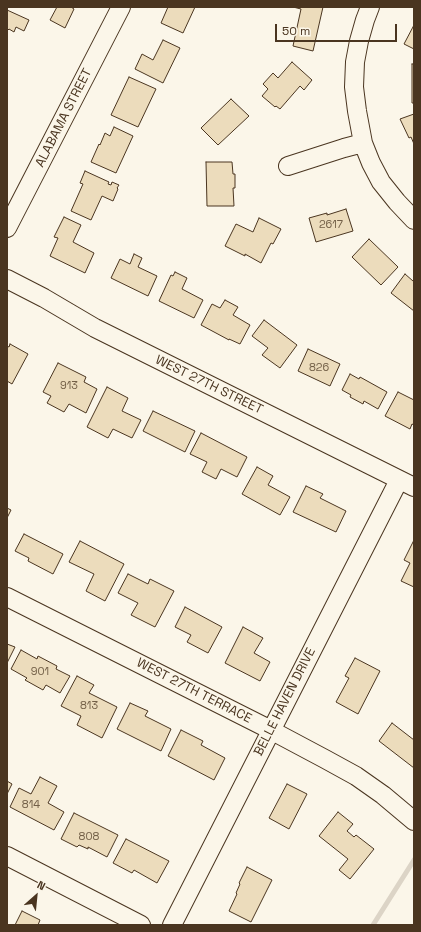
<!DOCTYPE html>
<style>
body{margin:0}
#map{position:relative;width:421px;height:932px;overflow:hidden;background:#fbf6e9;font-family:"Space Grotesk",sans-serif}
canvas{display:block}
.frame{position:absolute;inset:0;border:8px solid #4a3520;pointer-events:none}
.north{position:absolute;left:16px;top:876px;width:40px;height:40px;-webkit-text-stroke:3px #fbf6e9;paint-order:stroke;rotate:27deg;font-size:11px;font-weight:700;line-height:16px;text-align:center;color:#4a3520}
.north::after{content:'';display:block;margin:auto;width:14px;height:18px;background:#4a3520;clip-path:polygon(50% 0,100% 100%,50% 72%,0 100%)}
.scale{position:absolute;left:275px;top:24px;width:122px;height:18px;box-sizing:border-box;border:2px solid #4a3520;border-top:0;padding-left:5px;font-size:12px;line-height:14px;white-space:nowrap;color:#4a3520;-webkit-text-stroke:3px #fbf6e9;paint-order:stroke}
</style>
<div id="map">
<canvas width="421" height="932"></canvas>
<div class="frame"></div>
<div class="north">N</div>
<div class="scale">50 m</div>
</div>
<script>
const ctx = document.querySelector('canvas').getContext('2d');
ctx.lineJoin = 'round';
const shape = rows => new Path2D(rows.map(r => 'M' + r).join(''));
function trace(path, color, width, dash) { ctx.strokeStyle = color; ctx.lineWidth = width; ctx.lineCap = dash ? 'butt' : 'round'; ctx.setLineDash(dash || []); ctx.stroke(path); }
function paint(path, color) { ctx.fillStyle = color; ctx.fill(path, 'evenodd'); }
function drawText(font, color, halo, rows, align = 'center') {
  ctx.font = font + ' "Space Grotesk",sans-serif'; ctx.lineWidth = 3; ctx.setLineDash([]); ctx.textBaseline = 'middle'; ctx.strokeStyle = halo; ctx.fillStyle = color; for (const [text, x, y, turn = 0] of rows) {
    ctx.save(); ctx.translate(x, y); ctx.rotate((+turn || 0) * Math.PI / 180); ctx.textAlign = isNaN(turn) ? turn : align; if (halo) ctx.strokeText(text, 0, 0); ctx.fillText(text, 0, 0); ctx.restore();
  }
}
trace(shape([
 [373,925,414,860]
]), '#dcd4c6', 5);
const building = shape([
 [57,7,71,7,74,9,65,28,50,20,57,7],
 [168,7,195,7,183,33,161,23,168,7],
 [293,7,323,7,313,51,293,46,301,9,293,7],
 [7,10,29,20,24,31,16,27,14,32,9,29,7,31,7,10],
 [414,25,414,49,404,44,414,25],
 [163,40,180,48,163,83,135,69,142,54,153,60,163,40],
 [292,62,312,80,304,90,300,86,280,109,276,106,275,107,262,96,268,89,263,84,273,73,278,78,292,62],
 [412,64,414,64,414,103,412,103,412,64],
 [129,77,156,89,138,127,111,115,129,77],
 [231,99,249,116,218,145,201,128,231,99],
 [414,114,414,144,411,137,409,138,400,119,414,114],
 [114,127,133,136,116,173,91,162,99,144,100,145,105,133,110,136,114,127],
 [206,162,232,162,233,174,235,174,235,188,233,188,234,206,207,206,206,162],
 [85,171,109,182,108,184,111,185,112,182,119,185,117,188,118,189,113,201,102,196,91,220,71,211,83,184,80,183,85,171],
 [346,209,353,231,316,242,309,218,327,213,327,215,346,209],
 [64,217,81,225,73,242,94,253,85,273,50,256,58,238,54,237,64,217],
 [259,218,281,229,273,244,271,243,261,263,245,254,245,256,225,246,236,224,253,232,259,218],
 [369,239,398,267,381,285,352,257,369,239],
 [134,254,142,258,138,267,157,276,148,296,111,278,120,259,130,264,134,254],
 [175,272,187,278,182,289,203,300,194,318,159,301,171,275,173,276,175,272],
 [405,274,413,281,414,280,414,311,391,293,405,274],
 [225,300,238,307,233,315,250,325,240,344,229,339,229,340,201,325,212,304,220,308,225,300],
 [264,320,297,345,280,368,262,355,268,348,252,336,264,320],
 [10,344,28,354,12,384,7,381,7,346,9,347,10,344],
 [308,349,340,364,330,386,298,371,308,349],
 [58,363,86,377,84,382,97,389,86,413,69,404,64,412,47,403,51,396,43,392,58,363],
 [350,374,359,379,360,377,387,392,378,409,364,401,363,404,350,397,351,395,342,390,350,374],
 [107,387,128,398,122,411,141,420,132,438,113,429,108,438,87,427,107,387],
 [398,392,414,400,414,425,412,424,410,429,385,416,398,392],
 [153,411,195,431,185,452,143,431,153,411],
 [201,433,247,457,237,477,221,469,216,479,202,472,207,462,190,454,201,433],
 [257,467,273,476,268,485,290,497,280,515,242,494,257,467],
 [306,486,323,494,320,498,346,511,336,532,293,512,306,486],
 [7,508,11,510,7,518,7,508],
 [24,534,63,554,53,574,28,561,29,558,15,551,24,534],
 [414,540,414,587,401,581,410,563,404,560,414,540],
 [80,541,124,564,105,601,86,591,94,574,69,562,80,541],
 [128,574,148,584,150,579,174,591,155,627,131,615,138,603,118,593,128,574],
 [185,607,222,627,208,653,187,642,191,635,175,627,185,607],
 [243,627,263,638,254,653,270,662,260,681,225,663,243,627],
 [7,644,15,647,7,663,7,644],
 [21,650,37,659,38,656,57,666,56,669,70,676,60,693,46,685,43,690,25,680,27,678,11,669,21,650],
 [355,658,380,671,358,714,336,702,349,678,345,676,355,658],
 [77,676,94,685,89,693,117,707,102,738,77,725,81,716,61,706,77,676],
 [130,703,148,711,145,716,171,729,161,751,117,729,130,703],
 [392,723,414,740,414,768,379,741,392,723],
 [181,730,203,741,201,745,225,758,214,780,168,756,181,730],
 [40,777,57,786,48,803,64,812,54,830,10,807,19,788,31,794,40,777],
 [7,781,12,784,7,794,7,781],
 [287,784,307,794,289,829,269,818,287,784],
 [338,812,353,824,347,831,354,837,356,835,374,849,350,879,339,870,348,859,319,836,338,812],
 [74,813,118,835,107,857,88,847,88,849,79,845,77,847,61,839,74,813],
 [126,839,169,861,157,883,134,870,132,873,113,863,126,839],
 [247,867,272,880,251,922,229,911,237,894,236,893,240,884,239,883,247,867],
 [22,911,40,920,38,925,15,925,22,911]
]);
paint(building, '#ecdcbc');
trace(building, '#4a3520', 1);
const minor = shape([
 [370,7,365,20,359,41,355,62,354,87,357,111,363,143,371,163,381,182,397,202,414,220],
 [288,166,344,148,363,143],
 [7,228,121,7],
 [7,279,44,298,95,328,414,487],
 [7,597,263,726,325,759,356,776,383,795,414,821],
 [7,856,141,925],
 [172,925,399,480]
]);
trace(minor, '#4a3520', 20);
trace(minor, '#fbf6e9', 18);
drawText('11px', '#725f47', null, [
 ["2617",331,225],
 ["826",319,368],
 ["913",69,386],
 ["901",40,672],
 ["813",89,706],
 ["814",31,805],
 ["808",89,837]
]);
drawText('13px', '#4a3520', '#fbf6e9', [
 ["ALABAMA STREET",64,118,-63],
 ["WEST 27TH STREET",209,385,26],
 ["WEST 27TH TERRACE",194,691,27],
 ["BELLE HAVEN DRIVE",285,702,-63]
]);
</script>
